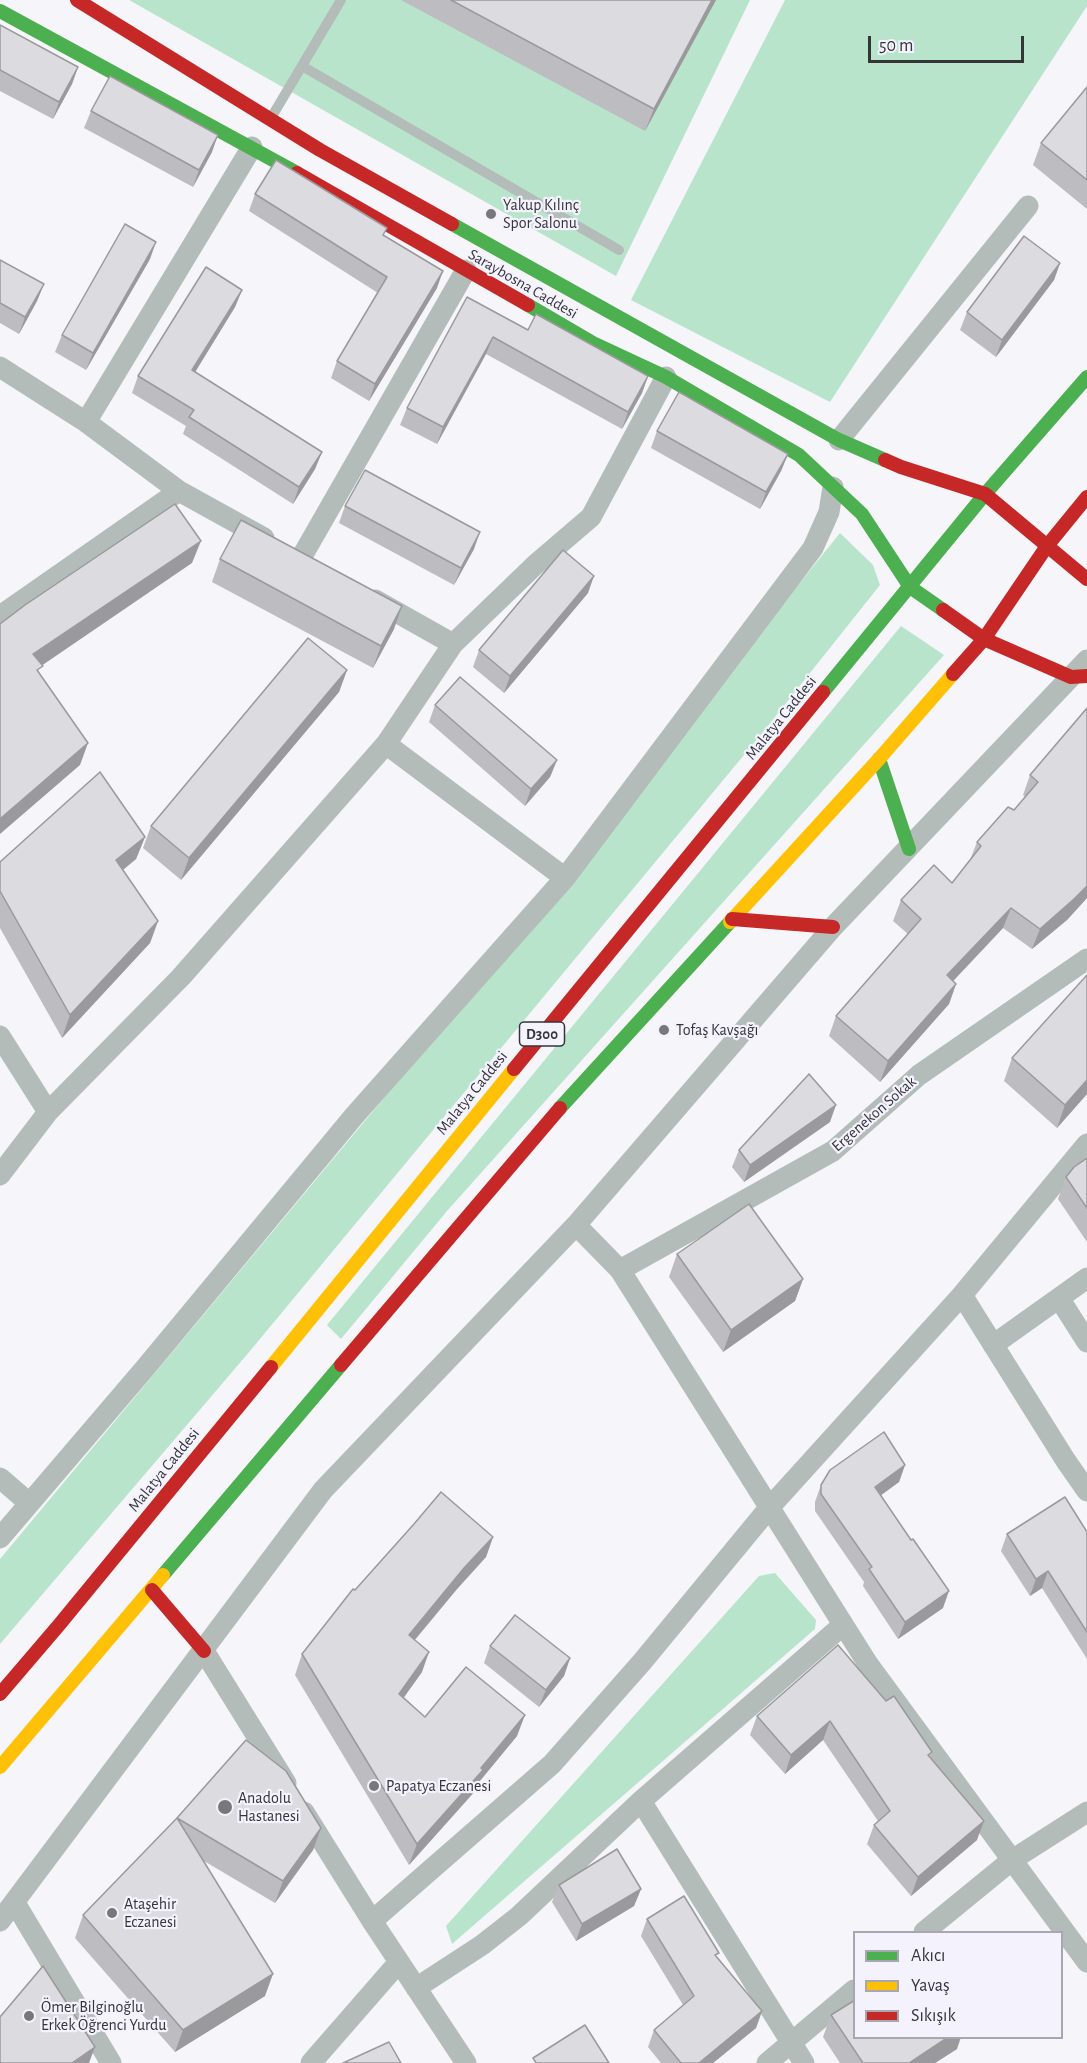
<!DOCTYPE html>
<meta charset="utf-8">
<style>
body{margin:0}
#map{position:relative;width:1087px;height:2063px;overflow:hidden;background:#f5f5fa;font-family:"Alegreya Sans",sans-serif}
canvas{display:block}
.legend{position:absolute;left:853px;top:1931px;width:210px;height:108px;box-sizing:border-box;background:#f4f2fd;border:2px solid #a8a6ae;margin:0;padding:8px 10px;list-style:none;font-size:18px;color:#353438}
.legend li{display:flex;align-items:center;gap:12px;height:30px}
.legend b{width:30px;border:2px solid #a8a6ae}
.scale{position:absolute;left:868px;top:36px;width:156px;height:27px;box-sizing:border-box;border:3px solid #353438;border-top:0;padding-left:8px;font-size:18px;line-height:21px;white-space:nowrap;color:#353438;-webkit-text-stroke:4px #f4f2fd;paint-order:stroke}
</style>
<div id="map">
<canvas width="1087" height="2063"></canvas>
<ul class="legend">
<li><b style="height:8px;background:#4caf50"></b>Akıcı</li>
<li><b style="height:8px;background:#ffc107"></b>Yavaş</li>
<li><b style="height:8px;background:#c62828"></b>Sıkışık</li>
</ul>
<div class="scale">50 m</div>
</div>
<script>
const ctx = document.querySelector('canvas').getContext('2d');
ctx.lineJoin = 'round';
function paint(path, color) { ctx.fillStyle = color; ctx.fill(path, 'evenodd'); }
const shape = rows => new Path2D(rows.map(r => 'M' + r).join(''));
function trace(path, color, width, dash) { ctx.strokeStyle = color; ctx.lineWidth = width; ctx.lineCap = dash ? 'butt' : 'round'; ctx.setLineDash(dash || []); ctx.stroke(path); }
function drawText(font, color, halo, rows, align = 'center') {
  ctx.font = font + ' "Alegreya Sans",sans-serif'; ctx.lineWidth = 4.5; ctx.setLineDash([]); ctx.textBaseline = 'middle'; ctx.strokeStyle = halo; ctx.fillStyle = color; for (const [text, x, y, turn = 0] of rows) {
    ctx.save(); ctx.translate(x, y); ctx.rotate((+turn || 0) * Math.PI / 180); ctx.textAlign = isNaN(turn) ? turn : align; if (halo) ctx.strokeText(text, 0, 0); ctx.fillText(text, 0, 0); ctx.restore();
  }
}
paint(shape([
 [129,0,750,0,616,276],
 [785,0,1087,0,1087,6,830,402,631,300],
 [840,533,873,565,880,585,763,732,250,1351,0,1644,0,1559,428,1045],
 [901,626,944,655,447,1211,341,1339,327,1325],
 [775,1573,816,1620,815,1629,452,1944,446,1926,759,1576]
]), '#b9e4cc');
trace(shape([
 [302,66,619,250],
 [271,118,341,0]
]), '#b3bcb9', 10);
trace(shape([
 [0,367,86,422,179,491,264,538],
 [86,422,252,147],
 [839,440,1028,206],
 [301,558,466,270],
 [375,600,453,644],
 [0,616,179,491],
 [386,744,565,878],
 [0,1036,48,1112],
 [0,1175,48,1112,181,977,386,744,453,644,535,565,591,517,666,377],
 [576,1225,620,1270,868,1664,1087,1962],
 [620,1270,833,1151,919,1075,1087,959],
 [962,1295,1066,1461,1087,1491],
 [1059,1298,1087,1342],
 [993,1345,1087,1278],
 [0,1478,29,1503],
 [0,1538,146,1367,354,1116,565,878,813,548,829,512,833,487],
 [204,1651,286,1783],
 [641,1801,804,2063],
 [304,1812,372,1921,466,2063],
 [15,1903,111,2063],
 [0,1921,323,1490,576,1225,833,927,1087,660],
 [372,1921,552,1764,642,1662,769,1508,962,1295,1087,1144],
 [924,1932,1012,1860,1087,1812],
 [416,1988,482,1945,519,1916,641,1801,843,1625],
 [311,2063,399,1962],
 [767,2063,854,1990]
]), '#b3bcb9', 21);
trace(shape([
 [0,11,297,173],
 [452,224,839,440,885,460],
 [528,305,593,343,666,377,799,455,862,514,910,587,943,610],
 [823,692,985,494,1087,377],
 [879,759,909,849],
 [560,1108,730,922],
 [163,1575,341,1365]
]), '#4caf50', 14);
trace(shape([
 [730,922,879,759,953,674],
 [271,1367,514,1069],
 [0,1767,163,1575]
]), '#ffc107', 14);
trace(shape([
 [77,0,320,150,452,224],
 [297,173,528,305],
 [885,460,901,467,985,494,1087,579],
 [943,610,984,639,1071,677,1087,676],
 [953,674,984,639,1047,546,1087,497],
 [732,919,833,927],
 [514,1069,823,692],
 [341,1365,560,1108],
 [152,1590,204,1651],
 [0,1694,59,1625,271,1367]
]), '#c62828', 14);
paint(shape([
 [401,0,716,0,645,131],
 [0,25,78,67,72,84,53,119,0,91],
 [1087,87,1087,209,1033,165,1041,143],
 [91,111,212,152,193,187,84,128],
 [255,194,384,236,437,288,369,401,331,378,337,361,378,293,249,211],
 [150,259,86,370,55,352,62,335],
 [0,260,44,284,37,301,19,334,0,323],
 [1060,263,1054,280,996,357,960,330,967,312],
 [242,290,235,307,195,372,322,452,315,469,293,504,183,434,186,426,132,393,138,376],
 [467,297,528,330,648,376,642,393,622,429,486,354,437,444,400,425,407,408],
 [657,431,788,454,781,471,760,509,651,448],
 [345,506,474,549,454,585,339,523],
 [220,559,394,629,373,668,212,582],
 [588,593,504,693,473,667,479,650],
 [347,670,339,692,181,880,143,848,151,826],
 [435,705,557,760,550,777,525,806,429,722],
 [1087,708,1087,898,1067,920,1032,949,1003,928,953,981,956,984,949,1004,880,1082,829,1036,836,1016,908,934,893,921,901,900,952,883,970,860,977,842,1014,810,1025,797,1023,795,1030,775],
 [145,837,136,859,123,870,158,921,150,943,62,1038,0,928,0,862],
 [1087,975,1087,1094,1057,1128,1004,1081,1012,1058],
 [830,1122,744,1182,732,1167,739,1150],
 [1087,1158,1087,1242,1058,1199,1066,1177],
 [677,1254,803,1279,795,1301,723,1352,669,1277],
 [905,1465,899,1482,881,1495,943,1608,898,1639,863,1586,864,1582,815,1511,815,1502,821,1485],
 [1087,1532,1087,1659,1042,1588,1030,1596,1001,1551,1007,1534],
 [493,1537,486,1557,457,1589,415,1640,422,1672,404,1697,425,1717,517,1736,479,1782,476,1790,409,1865,295,1675,302,1654],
 [490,1646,570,1658,564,1676,539,1707,484,1663],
 [886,1701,932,1752,930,1758,977,1840,911,1896,867,1844,874,1825,878,1821,823,1740,785,1774,750,1735,757,1716],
 [177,1818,321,1828,313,1850,275,1903,204,1861,265,1996,175,2052,75,1938,83,1915],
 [559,1885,641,1889,634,1906,576,1941,552,1902],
 [647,1919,717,1957,762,2011,756,2028,713,2063,661,2063,648,2047,654,2030,683,2005,641,1936],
 [831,2015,957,2049,935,2063,840,2063,823,2037]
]), '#bdbcc0');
paint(shape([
 [712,0,716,0,645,131,654,109],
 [78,67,72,84,53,119,59,102],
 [218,135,212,152,193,187,199,170],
 [156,242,150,259,86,370,93,353],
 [1060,263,1054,280,996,357,1002,340],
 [443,271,437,288,369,401,375,384],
 [44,284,37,301,19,334,25,317],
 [242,290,235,307,186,387,192,370],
 [493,337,486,354,437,444,443,427],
 [648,376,642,393,622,429,628,412],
 [322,452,315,469,293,504,299,487],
 [788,454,781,471,760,509,766,492],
 [480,532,474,549,454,585,461,568],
 [201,541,192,563,25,677,33,654],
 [594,576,588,593,504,693,510,676],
 [402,606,394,629,373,668,381,646],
 [347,670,339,692,181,880,189,858],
 [88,743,80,765,0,834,0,819],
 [557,760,550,777,525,806,531,789],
 [145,837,136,859,108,882,116,860],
 [1087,886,1087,898,1067,920,1032,949,1040,929],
 [1011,908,1003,928,939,996,947,975],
 [158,921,150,943,62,1038,70,1015],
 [956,984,949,1004,880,1082,888,1061],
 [1087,1080,1087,1094,1057,1128,1065,1105],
 [836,1105,830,1122,744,1182,750,1165],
 [803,1279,795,1301,723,1352,731,1330],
 [905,1465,899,1482,869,1504,875,1487],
 [493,1537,486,1557,457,1589,402,1655,409,1635,464,1568],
 [1048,1571,1042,1588,1030,1596,1036,1579],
 [949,1591,943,1608,898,1639,905,1622],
 [429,1652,422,1672,392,1714,399,1694],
 [570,1658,564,1676,539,1707,546,1690],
 [525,1715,517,1736,479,1782,476,1790,409,1865,417,1844],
 [830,1721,823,1740,785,1774,791,1755],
 [984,1821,977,1840,911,1896,918,1877],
 [321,1828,313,1850,275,1903,283,1881],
 [641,1889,634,1906,576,1941,582,1924],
 [273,1974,265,1996,175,2052,183,2030],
 [762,2011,756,2028,713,2063,699,2063],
 [948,2037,961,2037,957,2049,935,2063,909,2063],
 [95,2047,89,2063,72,2063]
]), '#9a999c');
const building = shape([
 [451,0,712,0,654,109,451,0],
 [0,25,78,67,59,102,0,70,0,25],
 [110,76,218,135,199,170,91,111,110,76],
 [1087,87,1087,180,1041,143,1087,87],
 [276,160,387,228,383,235,443,271,375,384,337,361,387,277,255,194,276,160],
 [125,224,156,242,93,353,62,335,125,224],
 [1024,236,1060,263,1002,340,967,312,1024,236],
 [0,260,44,284,25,317,0,303,0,260],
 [206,267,242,290,192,370,322,452,299,487,189,417,194,410,138,376,206,267],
 [467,297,528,330,536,314,648,376,628,412,493,337,443,427,407,408,467,297],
 [679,392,788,454,766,492,657,431,679,392],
 [365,470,480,532,461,568,345,506,365,470],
 [175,504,201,541,33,654,43,666,37,670,88,743,0,819,0,624,25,605,175,504],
 [241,520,402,606,381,646,220,559,241,520],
 [563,550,594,576,510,676,479,650,563,550],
 [308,638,347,670,189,858,151,826,308,638],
 [460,677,557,760,531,789,435,705,460,677],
 [1087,708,1087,886,1074,899,1040,929,1011,908,947,975,956,984,888,1061,836,1016,921,919,901,900,934,865,952,883,981,846,977,842,1008,807,1014,810,1038,782,1030,775,1087,708],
 [100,772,145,837,116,860,158,921,70,1015,0,891,0,862,100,772],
 [1087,975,1087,1080,1065,1105,1012,1058,1087,975],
 [809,1074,836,1105,750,1165,739,1150,809,1074],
 [1087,1158,1087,1208,1066,1177,1074,1167,1087,1158],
 [749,1204,803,1279,731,1330,677,1254,749,1204],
 [884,1432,905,1465,875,1487,911,1540,913,1539,949,1591,905,1622,869,1569,872,1567,821,1494,821,1485,830,1470,884,1432],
 [441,1492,493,1537,464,1568,409,1635,429,1652,399,1694,425,1717,466,1667,525,1715,481,1768,483,1770,417,1844,302,1654,353,1589,355,1590,414,1524,441,1492],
 [1065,1497,1087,1532,1087,1632,1048,1571,1036,1579,1007,1534,1065,1497],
 [515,1615,570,1658,546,1690,490,1646,515,1615],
 [838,1645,886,1701,894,1696,932,1752,928,1755,984,1821,918,1877,874,1825,890,1811,830,1721,791,1755,757,1716,838,1645],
 [246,1740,286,1771,321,1828,283,1881,177,1818,246,1740],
 [177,1818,273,1974,183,2030,83,1915,177,1818],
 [617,1849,641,1889,582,1924,559,1885,617,1849],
 [684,1896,719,1953,715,1955,762,2011,699,2063,681,2063,654,2030,694,1996,647,1919,684,1896],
 [43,1966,95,2047,72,2063,0,2063,0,2017,43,1966],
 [855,2000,855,2037,948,2037,909,2063,863,2063,831,2015,855,2000],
 [585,2025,609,2063,536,2063,533,2058,585,2025],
 [389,2042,401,2063,343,2063,389,2042]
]);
paint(building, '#dcdbdf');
trace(building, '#9a999c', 1.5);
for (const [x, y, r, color] of [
 [491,214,6,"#78787c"],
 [664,1030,6,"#78787c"],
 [374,1786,6,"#78787c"],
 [225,1807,8,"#78787c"],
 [112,1913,6,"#78787c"],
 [29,2016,6,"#78787c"]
]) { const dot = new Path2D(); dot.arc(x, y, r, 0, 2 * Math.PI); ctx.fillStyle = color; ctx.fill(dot); trace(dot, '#f4f2fd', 2); }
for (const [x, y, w] of [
 [542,1034,45]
]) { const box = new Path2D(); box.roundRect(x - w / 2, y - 12, w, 24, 4.5); ctx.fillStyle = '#f4f2fd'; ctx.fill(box); trace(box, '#353438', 1.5); }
drawText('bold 15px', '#353438', null, [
 ["D300",542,1034]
]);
drawText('16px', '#353438', '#f4f2fd', [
 ["Yakup Kılınç",503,205],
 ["Spor Salonu",503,223],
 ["Tofaş Kavşağı",676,1030],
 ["Papatya Eczanesi",386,1786],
 ["Anadolu",238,1798],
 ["Hastanesi",238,1816],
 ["Ataşehir",124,1904],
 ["Eczanesi",124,1922],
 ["Ömer Bilginoğlu",41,2007],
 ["Erkek Öğrenci Yurdu",41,2025]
], 'left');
drawText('16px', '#353438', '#f4f2fd', [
 ["Saraybosna Caddesi",523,284,30],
 ["Malatya Caddesi",781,718,-51],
 ["Malatya Caddesi",472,1093,-51],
 ["Ergenekon Sokak",874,1114,-41],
 ["Malatya Caddesi",164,1470,-51]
]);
</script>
